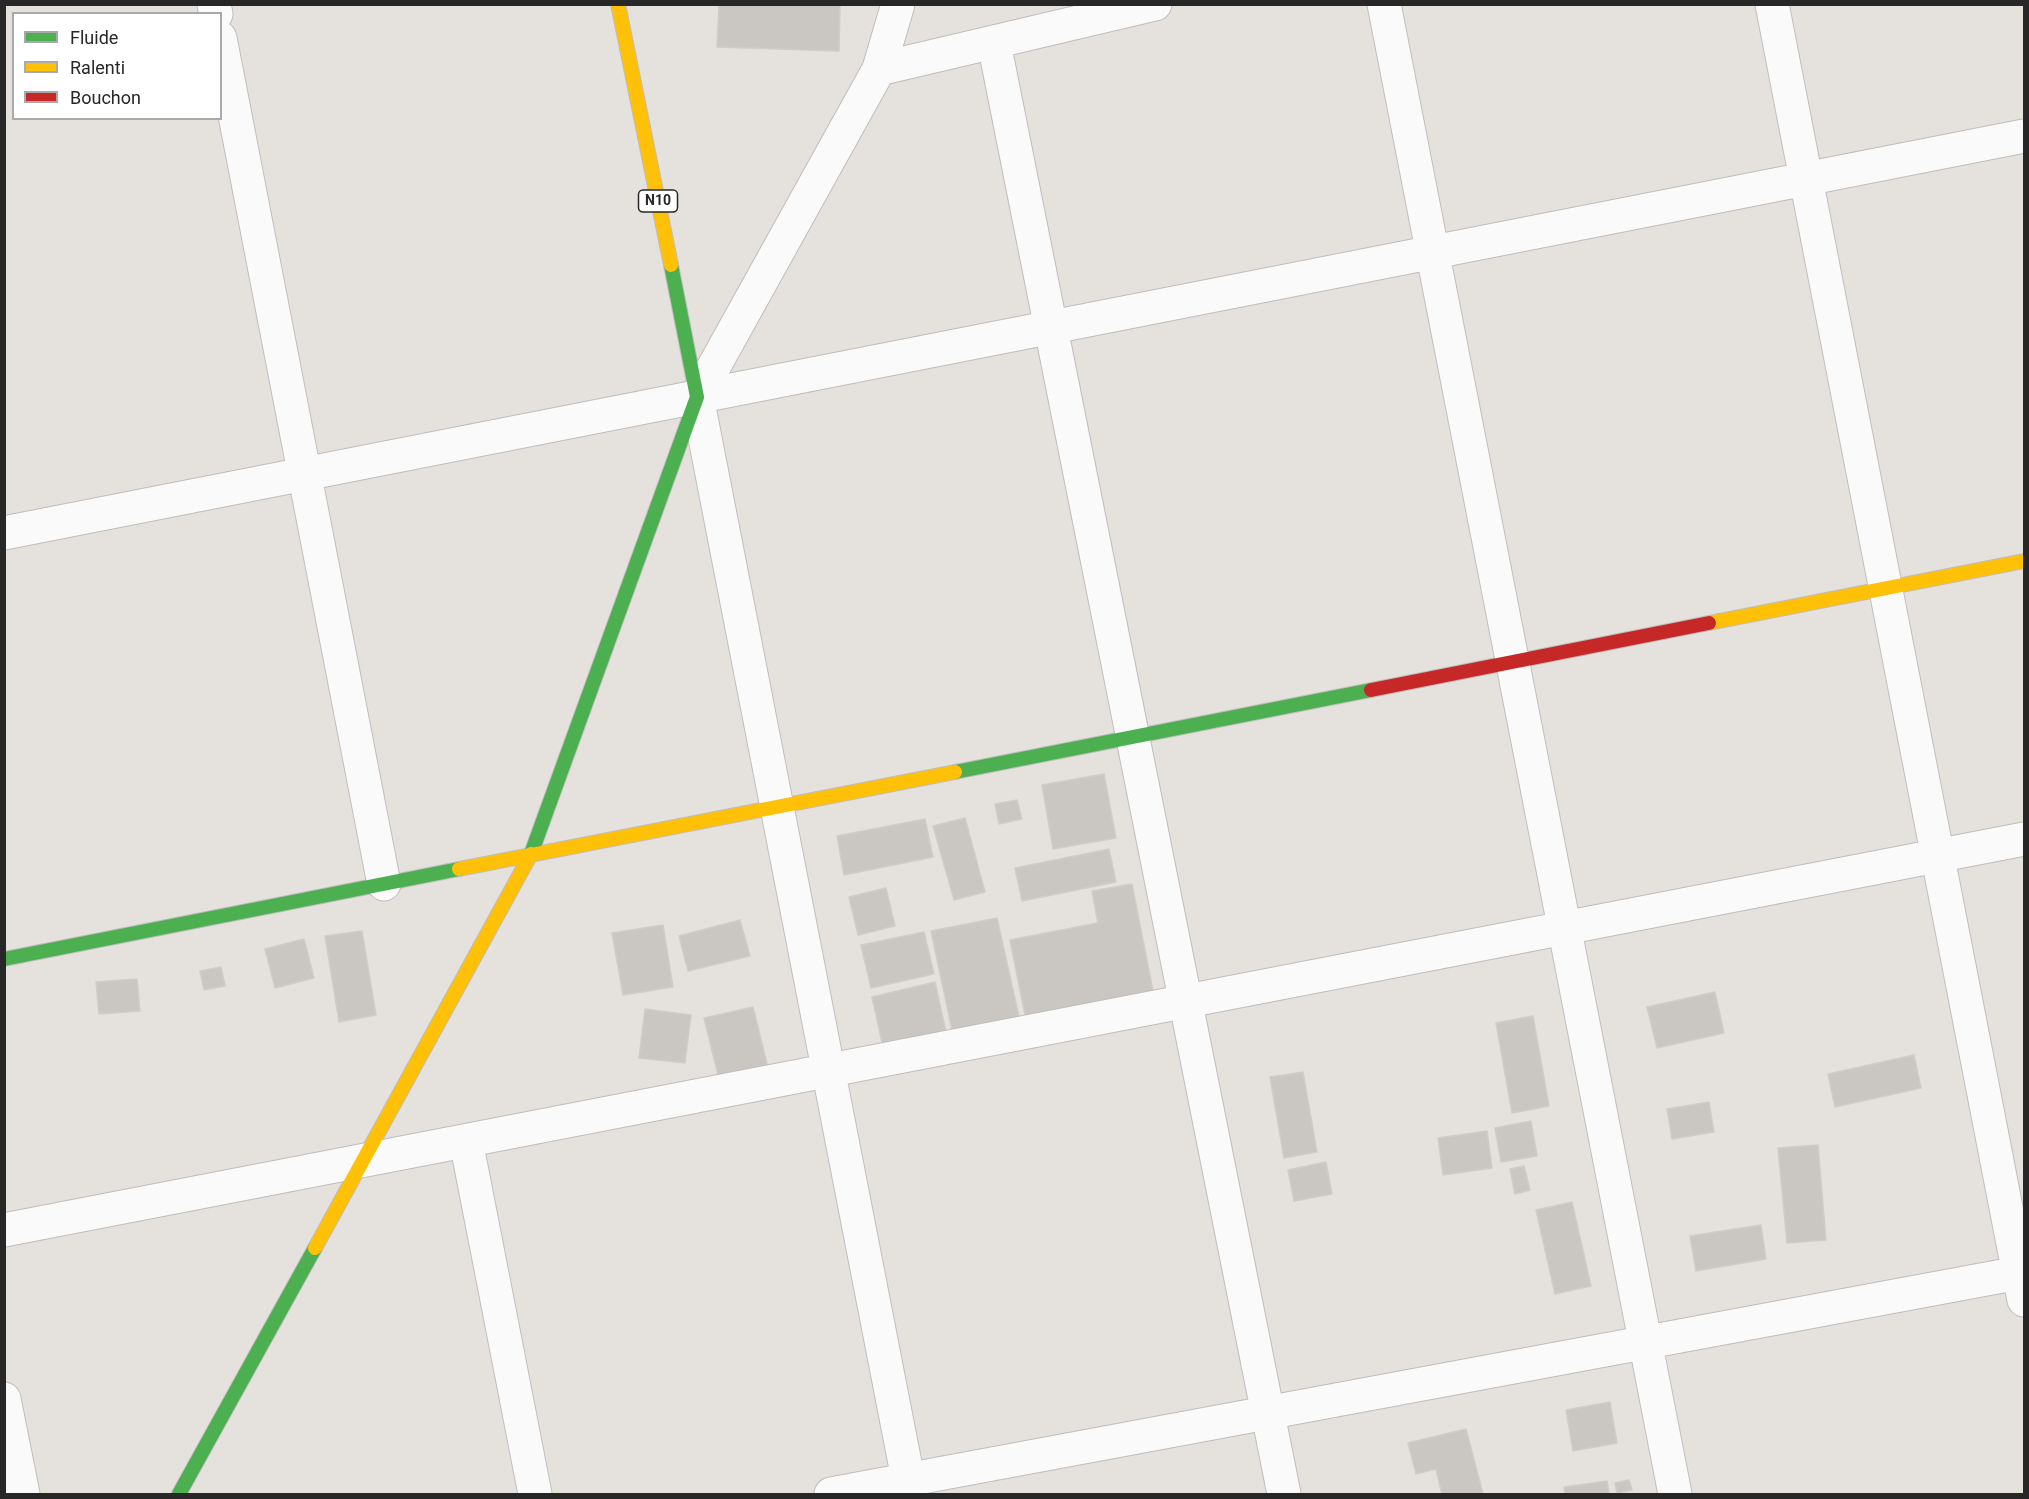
<!DOCTYPE html>
<style>
body{margin:0}
#map{position:relative;width:2029px;height:1499px;overflow:hidden;background:#e5e1dc;font-family:Roboto,sans-serif}
canvas{display:block}
.frame{position:absolute;inset:0;border:6px solid #272727;pointer-events:none}
.legend{position:absolute;left:12px;top:12px;width:210px;height:108px;box-sizing:border-box;background:#fff;border:2px solid #a9a9a9;margin:0;padding:8px 10px;list-style:none;font-size:18px;color:#272727}
.legend li{display:flex;align-items:center;gap:12px;height:30px}
.legend b{width:30px;border:2px solid #a9a9a9}
</style>
<div id="map">
<canvas width="2029" height="1499"></canvas>
<div class="frame"></div>
<ul class="legend">
<li><b style="height:8px;background:#4caf50"></b>Fluide</li>
<li><b style="height:8px;background:#ffc107"></b>Ralenti</li>
<li><b style="height:8px;background:#c62828"></b>Bouchon</li>
</ul>
</div>
<script>
const ctx = document.querySelector('canvas').getContext('2d');
ctx.lineJoin = 'round';
function paint(path, color) { ctx.fillStyle = color; ctx.fill(path, 'evenodd'); }
const shape = rows => new Path2D(rows.map(r => 'M' + r).join(''));
function trace(path, color, width, dash) { ctx.strokeStyle = color; ctx.lineWidth = width; ctx.lineCap = dash ? 'butt' : 'round'; ctx.setLineDash(dash || []); ctx.stroke(path); }
function drawText(font, color, halo, rows, align = 'center') {
  ctx.font = font + ' Roboto,sans-serif'; ctx.lineWidth = 5; ctx.setLineDash([]); ctx.textBaseline = 'middle'; ctx.strokeStyle = halo; ctx.fillStyle = color; for (const [text, x, y, turn = 0] of rows) {
    ctx.save(); ctx.translate(x, y); ctx.rotate((+turn || 0) * Math.PI / 180); ctx.textAlign = isNaN(turn) ? turn : align; if (halo) ctx.strokeText(text, 0, 0); ctx.fillText(text, 0, 0); ctx.restore();
  }
}
const building = shape([
 [719,4,840,4,839,51,717,47,719,4],
 [1104,774,1116,838,1053,849,1042,785,1104,774],
 [1017,800,1022,819,999,824,995,804,1017,800],
 [965,818,985,892,954,900,933,826,965,818],
 [925,819,933,857,844,875,837,836,925,819],
 [1109,849,1116,882,1022,901,1015,868,1109,849],
 [1132,884,1154,996,1026,1020,1010,940,1098,923,1092,891,1132,884],
 [886,888,895,926,858,935,849,897,886,888],
 [997,918,1020,1021,953,1035,931,931,997,918],
 [740,920,750,956,688,971,679,936,740,920],
 [663,925,673,987,623,995,612,933,663,925],
 [362,931,376,1015,339,1022,325,936,362,931],
 [924,932,934,974,871,988,861,945,924,932],
 [304,939,314,978,275,988,265,949,304,939],
 [221,967,225,986,204,990,200,971,221,967],
 [137,979,140,1011,99,1014,96,982,137,979],
 [935,982,946,1032,883,1047,872,997,935,982],
 [1715,992,1724,1033,1657,1048,1647,1007,1715,992],
 [753,1007,769,1072,720,1083,704,1018,753,1007],
 [645,1009,691,1015,685,1063,639,1058,645,1009],
 [1533,1016,1549,1106,1512,1113,1496,1023,1533,1016],
 [1914,1055,1921,1088,1835,1107,1828,1074,1914,1055],
 [1303,1072,1317,1152,1284,1158,1270,1077,1303,1072],
 [1709,1102,1714,1132,1672,1139,1667,1109,1709,1102],
 [1531,1121,1537,1156,1501,1162,1495,1128,1531,1121],
 [1487,1131,1492,1168,1443,1175,1438,1138,1487,1131],
 [1818,1145,1826,1240,1787,1243,1778,1148,1818,1145],
 [1326,1162,1332,1194,1294,1201,1288,1170,1326,1162],
 [1524,1166,1530,1190,1515,1194,1510,1169,1524,1166],
 [1572,1202,1591,1286,1555,1294,1536,1210,1572,1202],
 [1761,1225,1766,1259,1696,1271,1690,1236,1761,1225],
 [1610,1402,1617,1443,1573,1451,1566,1410,1610,1402],
 [1466,1429,1483,1494,1442,1494,1436,1469,1416,1474,1408,1443,1466,1429],
 [1629,1480,1632,1490,1617,1493,1615,1483,1629,1480],
 [1607,1481,1609,1494,1565,1494,1564,1487,1607,1481]
]);
paint(building, '#cac7c3');
trace(building, '#d0cdc9', 1.5);
const street = shape([
 [214,4,216,14],
 [898,4,879,69,697,397,911,1494],
 [1384,4,1675,1494],
 [1772,4,2024,1300],
 [220,38,384,884],
 [994,43,1284,1494],
 [879,69,1155,4],
 [4,533,2024,136],
 [466,1141,535,1494],
 [4,1230,2024,839],
 [4,1399,23,1494],
 [831,1494,2024,1272]
]);
const fast = shape([
 [955,772,1371,690],
 [531,854,697,397,671,265],
 [4,959,459,869],
 [179,1494,315,1248]
]);
const slow = shape([
 [618,4,671,265],
 [1709,623,2024,561],
 [459,869,955,772],
 [315,1248,531,854]
]);
const jam = shape([
 [1371,690,1709,623]
]);
trace(street, '#bfbdbe', 35);
trace(fast, '#bfbdbe', 16);
trace(slow, '#bfbdbe', 16);
trace(jam, '#bfbdbe', 16);
trace(street, '#fbfafa', 33);
trace(fast, '#4caf50', 14);
trace(slow, '#ffc107', 14);
trace(jam, '#c62828', 14);
for (const [x, y, w] of [
 [658,201,39]
]) { const box = new Path2D(); box.roundRect(x - w / 2, y - 11, w, 22, 4.5); ctx.fillStyle = '#fff'; ctx.fill(box); trace(box, '#272727', 1.5); }
drawText('bold 14px', '#272727', null, [
 ["N10",658,201]
]);
</script>
